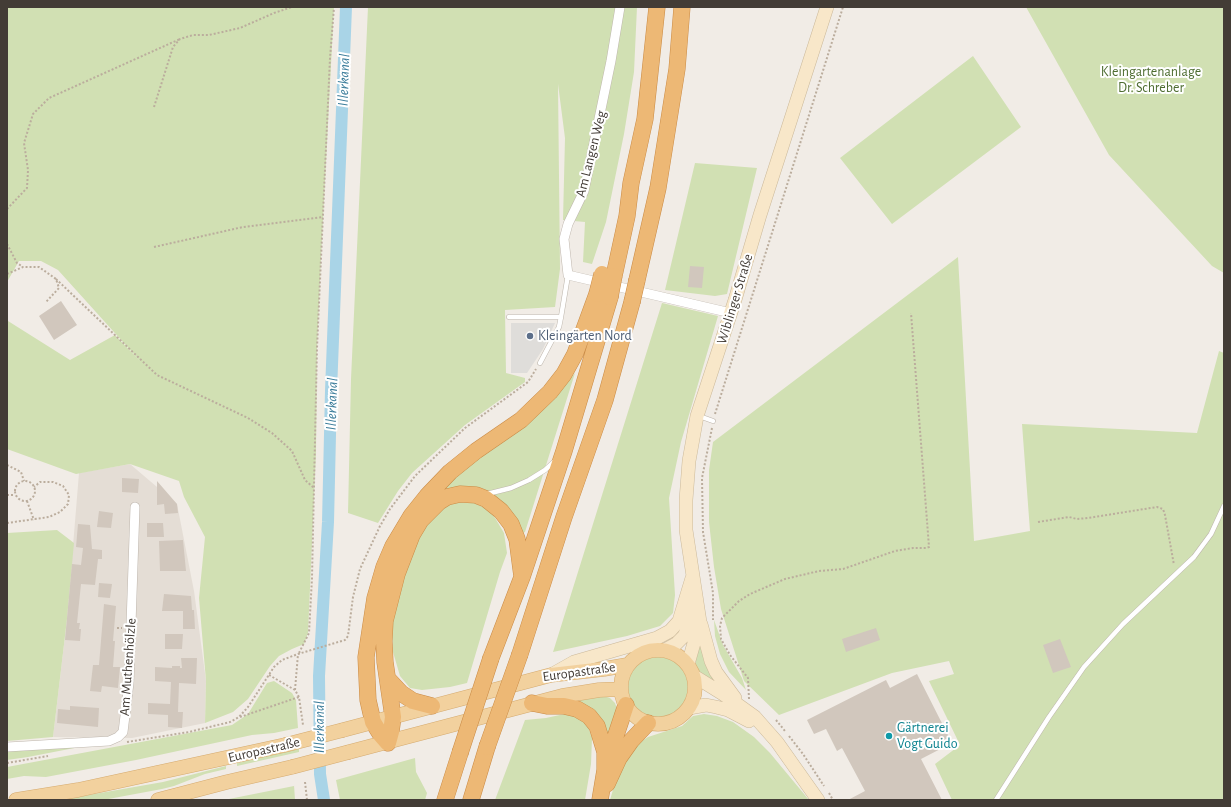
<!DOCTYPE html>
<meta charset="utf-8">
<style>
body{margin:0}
#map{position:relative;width:1231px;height:807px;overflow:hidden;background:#f1ece6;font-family:"Alegreya Sans",sans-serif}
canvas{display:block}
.frame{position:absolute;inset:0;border:8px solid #433c36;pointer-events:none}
</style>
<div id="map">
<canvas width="1231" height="807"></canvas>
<div class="frame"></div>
</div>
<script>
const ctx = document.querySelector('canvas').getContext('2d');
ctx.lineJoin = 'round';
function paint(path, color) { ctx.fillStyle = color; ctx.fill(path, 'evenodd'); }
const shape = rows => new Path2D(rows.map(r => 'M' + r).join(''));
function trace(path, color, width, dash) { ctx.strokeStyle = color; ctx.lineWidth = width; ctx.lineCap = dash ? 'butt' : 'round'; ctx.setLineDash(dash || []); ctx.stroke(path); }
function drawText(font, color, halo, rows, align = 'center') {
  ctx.font = font + ' "Alegreya Sans",sans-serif'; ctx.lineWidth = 4; ctx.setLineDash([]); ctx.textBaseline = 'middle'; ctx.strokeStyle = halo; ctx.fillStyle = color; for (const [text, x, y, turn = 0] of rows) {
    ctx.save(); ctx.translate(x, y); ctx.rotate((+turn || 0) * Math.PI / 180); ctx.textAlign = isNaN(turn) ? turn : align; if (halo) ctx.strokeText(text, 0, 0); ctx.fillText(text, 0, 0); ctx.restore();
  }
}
paint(shape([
 [130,464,177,504,194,591,206,681,205,723,132,738,53,737,67,619,79,473]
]), '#e4ddd5');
paint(shape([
 [7,7,334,7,321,258,317,348,316,452,308,633,304,644,292,649,279,656,270,666,248,699,233,712,205,723,206,681,199,598,205,537,184,497,179,481,130,464,76,474,7,449,7,312,8,321,70,360,115,335,141,362,58,270,41,261,19,261,7,282],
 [368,7,637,7,634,72,624,134,606,222,592,264,583,262,585,222,563,220,565,138,558,84,560,269,555,307,505,310,506,373,525,378,525,382,465,425,412,473,398,491,378,523,348,513,351,379],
 [1026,7,1224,7,1224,273,1212,266,1109,155],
 [973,56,1021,127,892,224,840,158],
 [695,163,757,168,727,294,715,296,665,290],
 [958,257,974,541,1030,531,1022,424,1197,433,1219,351,1224,353,1224,800,952,800,935,764,960,745,929,681,954,674,949,661,892,673,779,715,744,681,721,609,714,567,709,522,709,470,713,442],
 [662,303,718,316,681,442,669,498,675,595,673,613,660,626,627,636,553,652],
 [575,373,525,532,520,534,510,513,439,493,471,463,556,397],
 [459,502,475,503,491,511,504,533,507,553,500,572,467,683,450,687,422,690,410,688,400,676,393,652,392,623,403,579,424,523,446,505],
 [57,530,74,543,67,619,53,737,7,741,7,533],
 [714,620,723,645,742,678,746,690,729,672,720,654,715,636],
 [699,639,720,686,699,673,696,667,696,658],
 '628 687a30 30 0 1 1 60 0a30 30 0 1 1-60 0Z',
 [274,681,292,693,296,700,298,728,274,733,252,735,136,760,46,777,24,776,7,779,7,767,232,725,248,714,267,683],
 [600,695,610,698,615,703,618,711,607,745,568,700],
 [569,713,577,716,588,726,592,738,591,764,585,800,495,800,525,720,546,718],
 [704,714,717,716,733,722,754,737,770,753,809,800,610,800,615,783,625,763,639,743,648,737,682,726,693,716],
 [95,744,28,757,7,760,7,750],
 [299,748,299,752,237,766,237,763],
 [415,758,416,772,427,793,425,800,340,800,336,780],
 [226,766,226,769,205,774,174,786,162,789,103,800,60,800,163,782],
 [294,785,295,800,224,800,294,786]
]), '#d1e0b3');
paint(shape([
 [511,323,555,323,543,349,527,373,511,373]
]), '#dfddda');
trace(shape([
 [324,800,320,774,319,676,328,522,331,391,346,7]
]), '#a9d4e7', 12);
paint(shape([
 [690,266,704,267,702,288,688,287],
 [61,301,77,325,54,340,39,316],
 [122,478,139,479,138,493,122,492],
 [157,481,177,504,178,513,165,514,164,504,157,505],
 [99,511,113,513,111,528,97,527],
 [147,523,163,523,164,537,147,537],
 [78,524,90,525,92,549,102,550,102,559,98,559,95,585,81,584,77,623,80,623,79,629,81,629,80,641,65,640,72,564,81,565,83,548,76,547],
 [183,540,186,571,160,571,159,541],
 [99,583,112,584,110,598,98,597],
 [164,594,191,596,192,610,194,610,195,629,183,629,183,611,162,611],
 [104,604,116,606,113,641,115,641,113,667,120,667,118,688,102,686,101,692,90,691,93,665,99,665],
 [876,628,880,640,846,652,842,639],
 [165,634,183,634,182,649,165,649],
 [1060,639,1071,667,1053,673,1043,645],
 [181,658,197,658,196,684,179,683,178,712,183,712,182,728,168,727,168,715,148,714,148,703,170,704,171,682,155,681,155,667,172,668,172,666,180,666,180,668,182,668],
 [917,674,952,743,921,759,942,800,848,800,865,791,842,748,837,751,826,729,814,734,807,720,886,680,890,688],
 [70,706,99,708,98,727,57,723,58,709,70,710]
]), '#d1c7bd');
const lane = shape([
 [509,317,561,317,559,327,540,363],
 [561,317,568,275],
 [699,416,713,421],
 [487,494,511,488,529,480,545,470,556,460],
 [996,800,1049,717,1084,667,1123,624,1194,557,1211,534,1224,506]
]);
const street = shape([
 [620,7,611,61,584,191,568,224,564,239,568,275,731,313],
 [7,747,109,741,118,737,123,732,129,683,135,507]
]);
const secondary = shape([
 [701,624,711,661,716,672,735,698],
 [665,650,676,644,684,636,689,627,696,604],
 [688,664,700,622,686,530,686,500,689,461,697,416,735,300,760,215,827,7],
 [551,675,574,662,657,638,670,631,679,621,692,578],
 [694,676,723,694,755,717,777,742,818,800],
 [689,708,706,705,716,707,728,710,749,721]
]);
const primary = shape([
 '621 687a37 37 0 1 1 74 0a37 37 0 1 1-74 0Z',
 [343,730,551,675,604,669,627,665],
 [349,752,562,696,599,690,621,689],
 [16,800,78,790,285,745],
 [158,800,227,782,292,767]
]);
const highway = shape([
 [614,276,627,216,631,183,645,119,657,7],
 [637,280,658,188,677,69,682,7],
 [522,577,517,539,511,524,501,511,486,499,476,495,460,494,447,497,439,502,421,520,412,535,397,574,385,621,384,641,385,662,393,717,391,732,388,743,381,735,373,722,368,700,366,657,375,598,384,567,393,546,411,516,427,496,450,472,476,451,521,420,550,392,564,374,575,354,597,294],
 [520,654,564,517,605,400,632,302],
 [491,658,522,577,564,451,610,297],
 [388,679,401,693,413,701,432,706],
 [532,703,547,706,564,706,577,709,589,716,597,726,605,752,605,770,600,800],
 [607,762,626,705],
 [607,784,619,758,631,741,648,723],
 [445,800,460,753],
 [471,800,487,747]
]);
trace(lane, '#beb6ad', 5.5);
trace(street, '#beb6ad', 10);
trace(secondary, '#cbb99a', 14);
trace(primary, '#d5ab70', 15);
trace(highway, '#ca8b46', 17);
trace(shape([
 [154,107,173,47,180,39,193,35,209,35,240,28,274,13,292,7],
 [7,209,27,188,28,170,24,143,33,114,49,98,180,39],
 [7,244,17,263,23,267],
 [154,247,243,227,323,217],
 [7,274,23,267,39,267,56,279,59,288,46,302],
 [56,279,157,375,248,418,272,433,292,451,305,480,314,488],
 [715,414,843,7],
 [712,428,702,478,703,532,713,593,713,620],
 [7,465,21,472,24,481],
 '15 491a10 10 0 1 1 20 0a10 10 0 1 1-20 0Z',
 [7,495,15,495],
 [27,501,34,520],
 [1038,522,1069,517,1077,519,1088,518,1157,507,1163,509,1165,515,1174,565],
 [7,523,49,517,60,512,68,504,69,495,63,486,53,482,40,482,34,487],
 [117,628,122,628],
 [299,653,309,633,312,578,317,348,330,58,334,7],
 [269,675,295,690,299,697,303,725],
 [295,690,298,654],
 [749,699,748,678,730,655,721,639,720,626,722,618,739,601,750,594,785,579,819,571,843,569,895,551,913,548,926,548,929,547,911,313],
 [240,717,299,697],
 [776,720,785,731],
 [789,736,803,754,824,786],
 [127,742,189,732,230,722,239,717,248,707,274,667,282,660,298,654,345,640,348,636,353,597,360,569,380,526,390,509,415,476,465,428,528,382,536,369],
 [7,763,48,756],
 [305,782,307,800],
 [829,793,833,800]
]), '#bbad9d', 2, [2, 2]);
trace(lane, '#fff', 4.5);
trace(street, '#fff', 9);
trace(secondary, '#f8e7c9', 13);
trace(primary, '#f2d19e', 14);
trace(highway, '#edb875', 16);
const primaryBridge = shape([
 [285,745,343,730],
 [292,767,349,752]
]);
const highwayBridge = shape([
 [597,294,602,274],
 [610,297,614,276],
 [632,302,637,280],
 [487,747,520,654],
 [460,753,491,658]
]);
trace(primaryBridge, '#d5ab70', 15, []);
trace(highwayBridge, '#ca8b46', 17, []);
trace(primaryBridge, '#f2d19e', 14);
trace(highwayBridge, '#edb875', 16);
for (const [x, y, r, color] of [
 [530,336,4,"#5c6f8a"],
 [889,736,4,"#0f9aa8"]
]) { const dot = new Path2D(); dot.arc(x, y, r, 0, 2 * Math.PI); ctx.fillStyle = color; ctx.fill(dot); trace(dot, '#fff', 1.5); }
drawText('14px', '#4e6d31', '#fff', [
 ["Kleingartenanlage",1151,72],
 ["Dr. Schreber",1151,88]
]);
drawText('14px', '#433c36', '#fff', [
 ["Am Langen Weg",591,154,-76],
 ["Wiblinger Straße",735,299,-73],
 ["Am Muthenhölzle",128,667,-86],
 ["Europastraße",579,672,-8],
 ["Europastraße",264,750,-13]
]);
drawText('14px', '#4e5e75', '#fff', [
 ["Kleingärten Nord",538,336]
], 'left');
drawText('14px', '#0d838f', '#fff', [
 ["Gärtnerei",897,728],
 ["Vogt Guido",897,744]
], 'left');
drawText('italic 15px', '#3a7c9a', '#fff', [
 ["Illerkanal",344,80,-88],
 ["Illerkanal",332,404,-88],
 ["Illerkanal",319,727,-90]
]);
</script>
